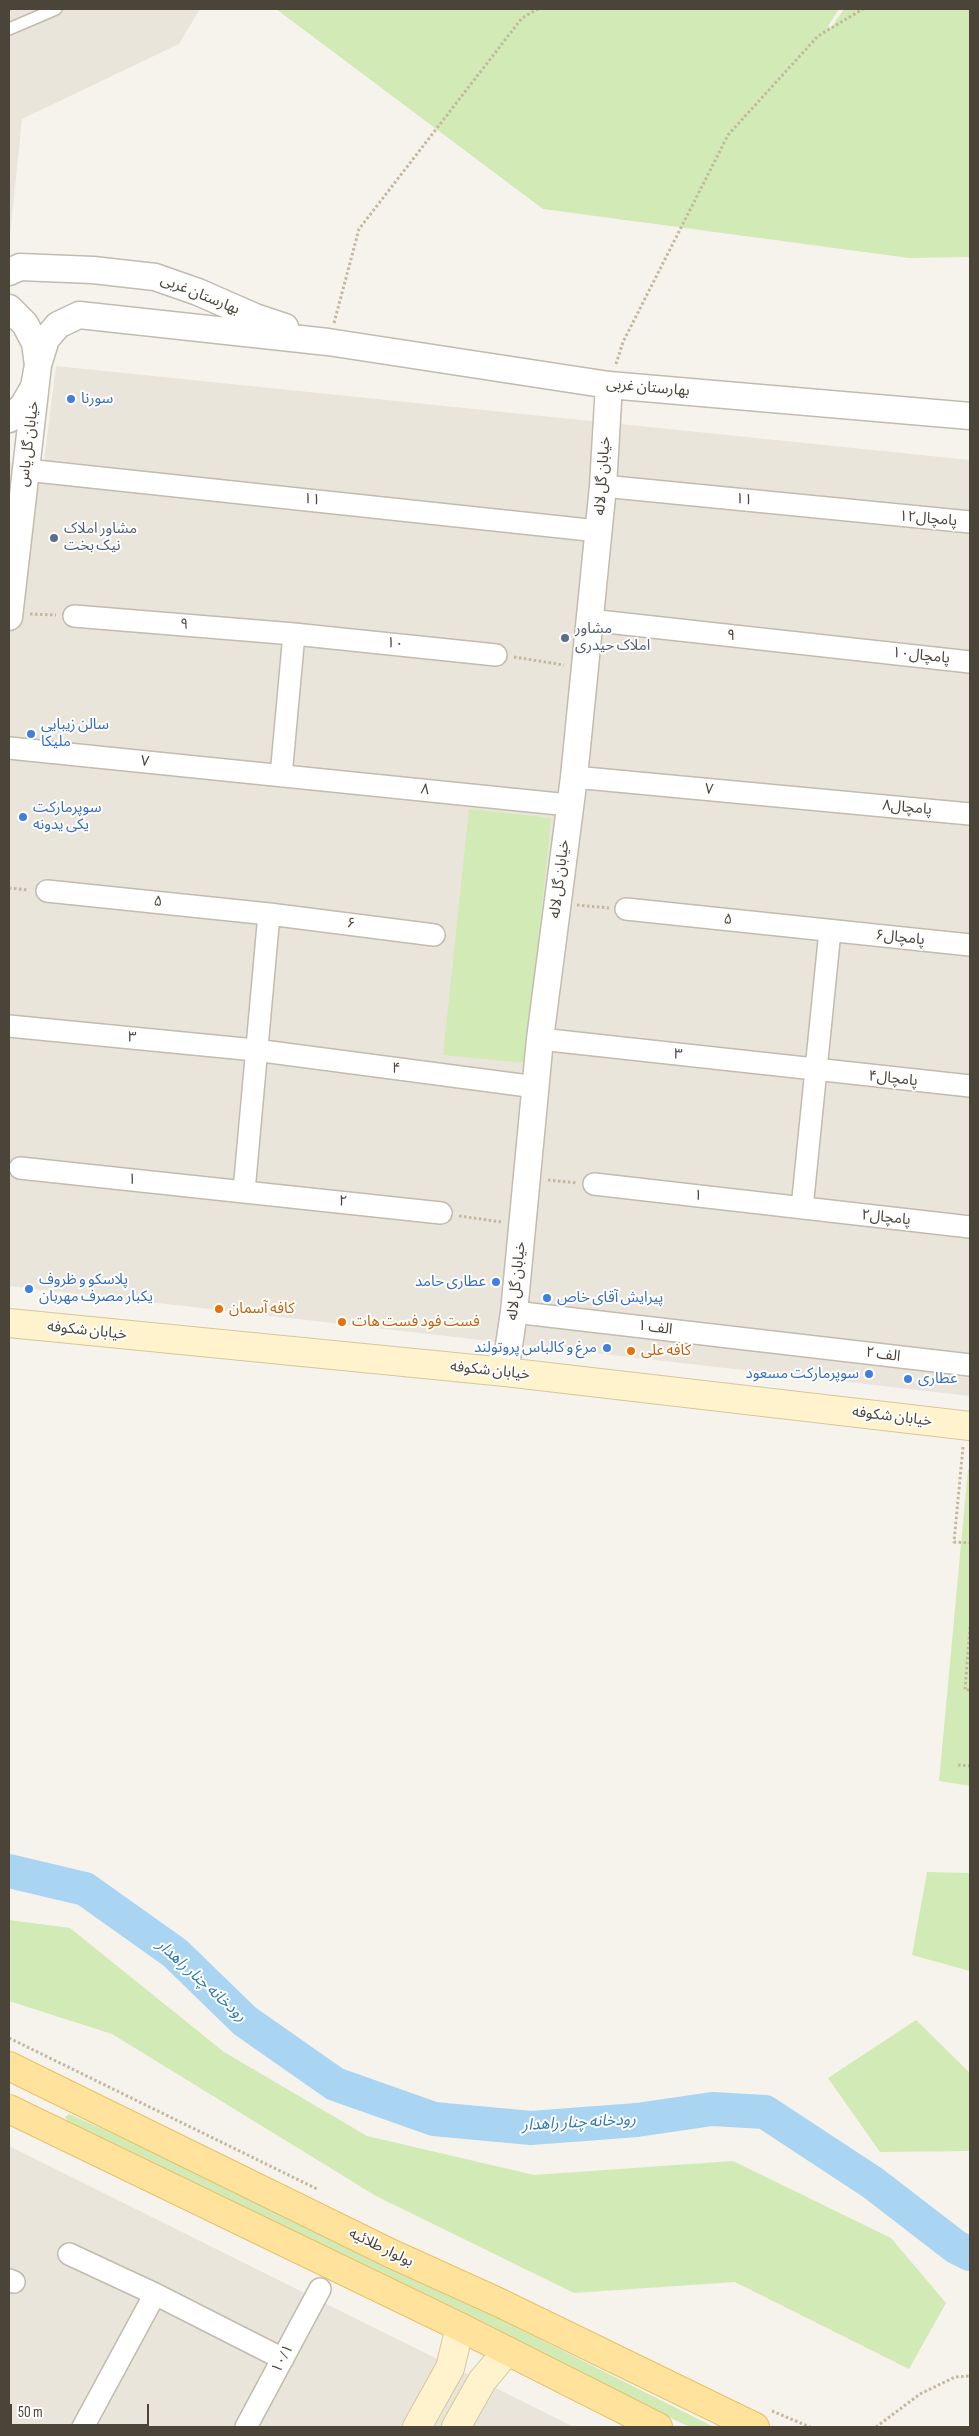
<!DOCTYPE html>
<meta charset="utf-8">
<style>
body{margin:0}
#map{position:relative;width:979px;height:2436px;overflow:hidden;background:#f6f3ec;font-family:"Sofia Sans Condensed",sans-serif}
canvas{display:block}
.frame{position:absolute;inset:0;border:10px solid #4b4439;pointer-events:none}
.scale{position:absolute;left:10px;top:2404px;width:139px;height:22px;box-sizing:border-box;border:2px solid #4b4439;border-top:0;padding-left:6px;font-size:15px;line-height:18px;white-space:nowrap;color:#4b4439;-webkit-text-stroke:4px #fff;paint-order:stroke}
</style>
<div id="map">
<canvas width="979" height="2436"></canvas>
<div class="frame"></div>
<div class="scale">50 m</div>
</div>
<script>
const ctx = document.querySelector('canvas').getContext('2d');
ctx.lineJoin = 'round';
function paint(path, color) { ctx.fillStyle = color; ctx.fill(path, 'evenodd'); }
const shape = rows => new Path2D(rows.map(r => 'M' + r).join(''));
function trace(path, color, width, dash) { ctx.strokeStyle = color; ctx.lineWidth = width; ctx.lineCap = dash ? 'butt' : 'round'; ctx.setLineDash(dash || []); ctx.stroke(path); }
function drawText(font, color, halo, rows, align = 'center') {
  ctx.font = font + ' "Sofia Sans Condensed","Noto Sans Arabic",sans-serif'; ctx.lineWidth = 4; ctx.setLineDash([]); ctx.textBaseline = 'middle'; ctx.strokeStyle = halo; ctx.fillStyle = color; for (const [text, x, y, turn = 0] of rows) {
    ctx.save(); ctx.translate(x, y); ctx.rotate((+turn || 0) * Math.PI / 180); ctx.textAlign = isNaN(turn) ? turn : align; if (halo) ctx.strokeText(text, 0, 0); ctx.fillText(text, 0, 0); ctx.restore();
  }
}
paint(shape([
 [9,9,200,9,179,44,22,119,9,246],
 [56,366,970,460,970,1396,9,1286,9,463,43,469],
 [9,2146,574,2427,9,2427]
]), '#eae5da');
paint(shape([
 [276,9,839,9,828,26,831,28,844,9,970,9,970,257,909,258,543,209],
 [469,809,551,818,526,1063,443,1055],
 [968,1469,970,1469,970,1786,939,1781],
 [927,1872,970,1873,970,1971,912,1955],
 [9,1920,70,1928,224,2052,367,2136,534,2175,733,2161,891,2238,946,2303,909,2369,735,2282,574,2293,376,2196,112,2034,9,2001],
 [916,2020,970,2073,970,2151,880,2152,828,2078],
 [69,2114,229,2185,351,2244,714,2427,690,2427,679,2422,68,2122,65,2117]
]), '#d2eab5');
trace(shape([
 [9,1871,85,1889,175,1953,245,2021,335,2084,434,2119,531,2128,637,2120,712,2109,765,2112,873,2183,956,2247,970,2254]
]), '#a9d4f2', 34);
const service = shape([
 [9,29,56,9]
]);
const minor = shape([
 [26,470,598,531],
 [603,486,970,522],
 [74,616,294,634,496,655],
 [589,620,970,662],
 [9,748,569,805],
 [281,776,294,634],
 [574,777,970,814],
 [47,891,269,914,434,935],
 [626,909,970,945],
 [9,1026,255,1050,536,1087],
 [540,1039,970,1086],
 [20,1168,441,1213],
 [594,1184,970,1227],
 [244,1191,269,914],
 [802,1208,830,931],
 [514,1312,970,1365],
 [69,2254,155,2294,283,2359],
 [9,2280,14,2282],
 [83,2427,155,2294],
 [246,2427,320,2289]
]);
const tertiary = shape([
 [9,272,20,267,93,270,155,277,198,292,255,317,285,327],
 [9,308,25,324,35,343,38,365,34,387,23,406,9,419],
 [9,617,38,365,46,339,58,325,79,315,328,342,609,385,970,416],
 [505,1372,514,1312,540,1039,574,777,603,486,609,385]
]);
const secondary = shape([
 [9,1323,505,1372,970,1426],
 [417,2427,450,2368,460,2327],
 [456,2427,482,2381,507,2351]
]);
const primary = shape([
 [9,2066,390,2253,498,2302,755,2427],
 [9,2109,460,2327,658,2427]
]);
trace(service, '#c2bbae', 14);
trace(minor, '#c2bbae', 24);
trace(tertiary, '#c2bbae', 29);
trace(secondary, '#d6c79b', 30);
trace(primary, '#e6c16a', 30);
trace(shape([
 [334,323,359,229,522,18,538,9],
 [616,364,623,342,728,135,818,36,863,9],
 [30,614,56,615],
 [514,657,564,665],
 [9,888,28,890],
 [577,905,609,908],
 [548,1180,577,1183],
 [459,1216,502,1222],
 [963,1447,954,1542,970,1543],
 [970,1627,965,1690,970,1690],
 [958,1765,970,1766],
 [9,2038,317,2189],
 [772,2411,810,2427],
 [876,2427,920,2394,955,2377,970,2376]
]), '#c4b79f', 3, [2.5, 2.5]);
trace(service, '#fff', 11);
trace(minor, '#fff', 21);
trace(tertiary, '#fff', 26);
trace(secondary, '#fff3cd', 28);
trace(primary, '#ffe39c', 28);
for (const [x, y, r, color] of [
 [71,399,5,"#3f7fe0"],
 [54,538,5,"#5c6f8a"],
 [565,638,5,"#5c6f8a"],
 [31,734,5,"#3f7fe0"],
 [23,817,5,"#3f7fe0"],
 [496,1282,5,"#3f7fe0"],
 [29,1289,5,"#3f7fe0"],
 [547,1298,5,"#3f7fe0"],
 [219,1309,5,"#e8710a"],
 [342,1322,5,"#e8710a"],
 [607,1348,5,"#3f7fe0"],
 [631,1351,5,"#e8710a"],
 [869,1374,5,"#3f7fe0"],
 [908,1379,5,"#3f7fe0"]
]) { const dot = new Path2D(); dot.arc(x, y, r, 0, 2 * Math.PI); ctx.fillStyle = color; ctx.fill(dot); trace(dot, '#fff', 2); }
drawText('15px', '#4b4439', '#fff', [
 ["بهارستان غربی",200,295,22],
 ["بهارستان غربی",648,388,5],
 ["خیابان گل یاس",29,444,-83],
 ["خیابان گل لاله",603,476,-86],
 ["۱۱",312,500,6],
 ["۱۱",744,500,6],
 ["پامچال۱۲",928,519,5],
 ["۹",184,625,5],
 ["۹",731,636,6],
 ["۱۰",395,644,6],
 ["پامچال۱۰",921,656,6],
 ["۷",145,762,6],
 ["۸",425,790,6],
 ["۷",709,790,5],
 ["پامچال۸",907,808,5],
 ["خیابان گل لاله",560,879,-83],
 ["۵",158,902,6],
 ["۵",728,920,6],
 ["۶",351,924,7],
 ["پامچال۶",900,938,6],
 ["۳",132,1038,6],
 ["۳",678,1055,7],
 ["۴",396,1069,7],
 ["پامچال۴",893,1079,6],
 ["۱",132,1180,6],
 ["۱",698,1196,7],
 ["۲",343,1202,6],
 ["پامچال۲",886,1218,6],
 ["خیابان گل لاله",517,1281,-84],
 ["۱ الف",655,1328,7],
 ["خیابان شکوفه",87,1331,6],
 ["۲ الف",883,1355,7],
 ["خیابان شکوفه",490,1371,6],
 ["خیابان شکوفه",892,1417,7],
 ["بولوار طلائیه",381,2248,26],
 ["۱۰/۱",283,2359,-62]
]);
drawText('15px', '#366cbe', '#fff', [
 ["سورنا",81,399],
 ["سالن زیبایی",41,725],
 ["ملیکا",41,742],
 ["سوپرمارکت",33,808],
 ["یکی یدونه",33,825],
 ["پلاسکو و ظروف",39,1280],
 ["یکبار مصرف مهربان",39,1297],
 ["عطاری حامد",486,1282,"right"],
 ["پیرایش آقای خاص",557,1298],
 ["مرغ و کالباس پروتولند",597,1348,"right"],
 ["سوپرمارکت مسعود",859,1374,"right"],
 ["عطاری",918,1379]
], 'left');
drawText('15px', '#4e5e75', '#fff', [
 ["مشاور املاک",64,529],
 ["نیک بخت",64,546],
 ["مشاور",575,629],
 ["املاک حیدری",575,646]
], 'left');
drawText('15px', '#c56008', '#fff', [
 ["کافه آسمان",229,1309],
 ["فست فود فست هات",352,1322],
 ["کافه علی",641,1351]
], 'left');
drawText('italic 16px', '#2e7ab2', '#fff', [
 ["رودخانه چنار راهدار",201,1981,42],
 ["رودخانه چنار راهدار",579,2123,-3]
]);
</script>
